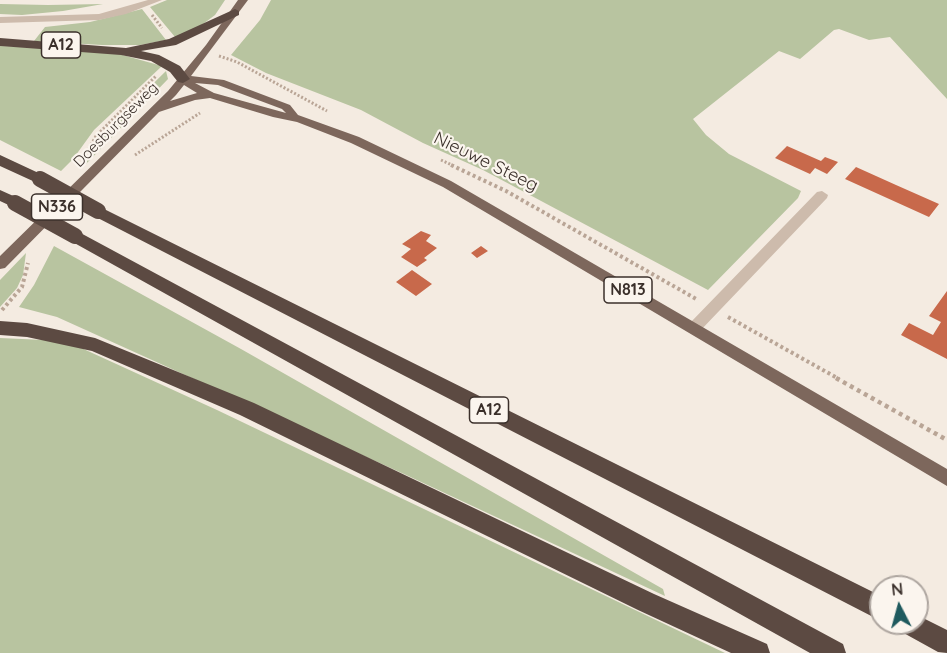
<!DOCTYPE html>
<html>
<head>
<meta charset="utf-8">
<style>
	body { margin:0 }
	#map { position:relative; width:947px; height:653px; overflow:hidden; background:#f4ebe1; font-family:Quicksand,sans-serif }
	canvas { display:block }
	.north { position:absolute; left:869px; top:575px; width:60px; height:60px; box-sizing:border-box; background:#fbf5ee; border:2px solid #aea6a0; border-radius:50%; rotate:354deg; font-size:16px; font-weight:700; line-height:24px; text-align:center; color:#3b302b }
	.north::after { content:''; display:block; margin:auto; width:21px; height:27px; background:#1f5a5e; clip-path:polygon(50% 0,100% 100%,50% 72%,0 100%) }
</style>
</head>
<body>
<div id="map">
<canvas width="947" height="653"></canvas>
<div class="north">N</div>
</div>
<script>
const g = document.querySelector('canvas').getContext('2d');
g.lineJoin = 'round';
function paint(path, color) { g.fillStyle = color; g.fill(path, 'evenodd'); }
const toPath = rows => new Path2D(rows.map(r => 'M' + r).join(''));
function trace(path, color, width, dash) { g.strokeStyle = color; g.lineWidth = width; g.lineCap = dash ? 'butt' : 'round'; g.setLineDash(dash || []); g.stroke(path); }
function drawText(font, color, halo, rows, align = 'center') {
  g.font = font + ' Quicksand,sans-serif'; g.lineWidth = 4.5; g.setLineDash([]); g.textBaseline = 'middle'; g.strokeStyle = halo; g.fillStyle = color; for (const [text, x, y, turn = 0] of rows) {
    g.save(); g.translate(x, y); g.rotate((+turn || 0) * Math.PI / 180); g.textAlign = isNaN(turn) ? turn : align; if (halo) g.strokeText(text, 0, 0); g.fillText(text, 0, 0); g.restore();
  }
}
const green = toPath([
	[167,0,225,0,215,15,199,27,175,37,150,7],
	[271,0,947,0,947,99,890,37,869,40,839,29,834,30,800,59,779,51,693,119,706,135,729,154,801,191,798,198,708,290,483,170,423,143,361,110,266,73,231,55,260,20],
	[0,4,48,5,103,4,63,11,22,15,0,14],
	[142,9,166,40,140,45,102,45,34,41,45,27,90,22],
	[0,46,43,47,119,54,162,66,94,130,73,159,61,171,0,140],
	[166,71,168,79,86,164,91,149,104,132],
	[54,246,241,349,663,589,665,596,404,474,57,317,19,307,34,285],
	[26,253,23,275,17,288,0,307,0,280],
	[0,338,66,341,217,410,725,653,0,653]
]);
const building = toPath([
	[787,146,821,161,825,157,838,162,827,174,815,168,810,174,775,158],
	[856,167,896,185,939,204,929,217,845,179],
	[421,231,431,235,426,241,437,248,424,258,427,260,417,267,401,257,411,249,402,244],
	[481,246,488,251,477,258,471,253],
	[412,270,432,284,416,296,396,282],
	[947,291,947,359,901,335,909,323,933,335,941,322,929,316]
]);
const pathFar2 = toPath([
	[152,15,162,28],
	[219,56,237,62,327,111],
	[85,155,96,136,156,76],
	[135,155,200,113],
	[441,160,454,166]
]);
const pathFar1 = toPath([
	[451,165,506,191,698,300],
	[2,310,22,287,28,263],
	[728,317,839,379]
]);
const path = toPath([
	[836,378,947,440]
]);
const street = toPath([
	[148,0,162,0,126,14,99,20,0,23,0,17,99,14,148,0],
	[822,191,828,195,827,198,699,332,689,332,686,328,689,324,817,192,822,191]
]);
const primary = toPath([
	[238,0,248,0,191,76,224,80,290,105,298,115,359,137,451,181,947,469,947,486,443,187,351,143,297,122,273,117,210,98,195,100,159,112,5,268,0,269,0,256,168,91,206,45,238,0],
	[195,83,218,85,282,109,286,113,214,93,195,83],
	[184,85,197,93,170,101,176,95,184,85]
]);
const highway = toPath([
	[235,9,239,11,239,15,176,45,141,51,159,55,180,66,190,79,183,83,178,82,170,72,151,61,121,55,0,46,0,38,126,48,169,39,235,9],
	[0,155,45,176,48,179,40,184,35,182,0,166,0,155],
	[0,190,20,199,23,203,20,207,15,208,0,201,0,190],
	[98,206,881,596,881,621,92,215,90,211,92,207,98,206],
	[75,230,843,644,846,653,810,653,69,240,67,236,69,232,75,230],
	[0,321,27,323,95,338,254,403,654,594,767,644,770,653,731,653,638,610,240,415,92,351,27,337,0,335,0,321],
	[917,615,947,630,947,653,938,652,900,631,896,623,917,623,917,615]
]);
const highwayBridge = toPath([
	[40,179,98,211],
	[15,203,75,236]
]);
const farStreetnames = [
	["Doesburgseweg",116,125,-45]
];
const shields = [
	[61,45,39],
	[57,207,51],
	[628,290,48],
	[489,410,39]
];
const shieldNames = [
	["A12",61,45],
	["N336",57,207],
	["N813",628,290],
	["A12",489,410]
];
const streetNames = [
	["Nieuwe Steeg",486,162,26]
];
paint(green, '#b8c4a0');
paint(building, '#c8694b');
trace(pathFar2, '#b9a596', 3, [2, 2]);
trace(pathFar1, '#b9a596', 4, [3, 3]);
trace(path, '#b9a596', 4.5, [4, 4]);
paint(street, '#cdbbac');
paint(primary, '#7d675c');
paint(highway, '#5c4a42');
trace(highwayBridge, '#5c4a42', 16);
drawText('15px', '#3b302b', '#fbf5ee', farStreetnames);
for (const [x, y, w] of shields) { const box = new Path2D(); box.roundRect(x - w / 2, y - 13, w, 26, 4.5); g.fillStyle = '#fbf5ee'; g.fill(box); trace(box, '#3b302b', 1.5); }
drawText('bold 16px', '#3b302b', null, shieldNames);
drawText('18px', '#3b302b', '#fbf5ee', streetNames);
</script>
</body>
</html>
